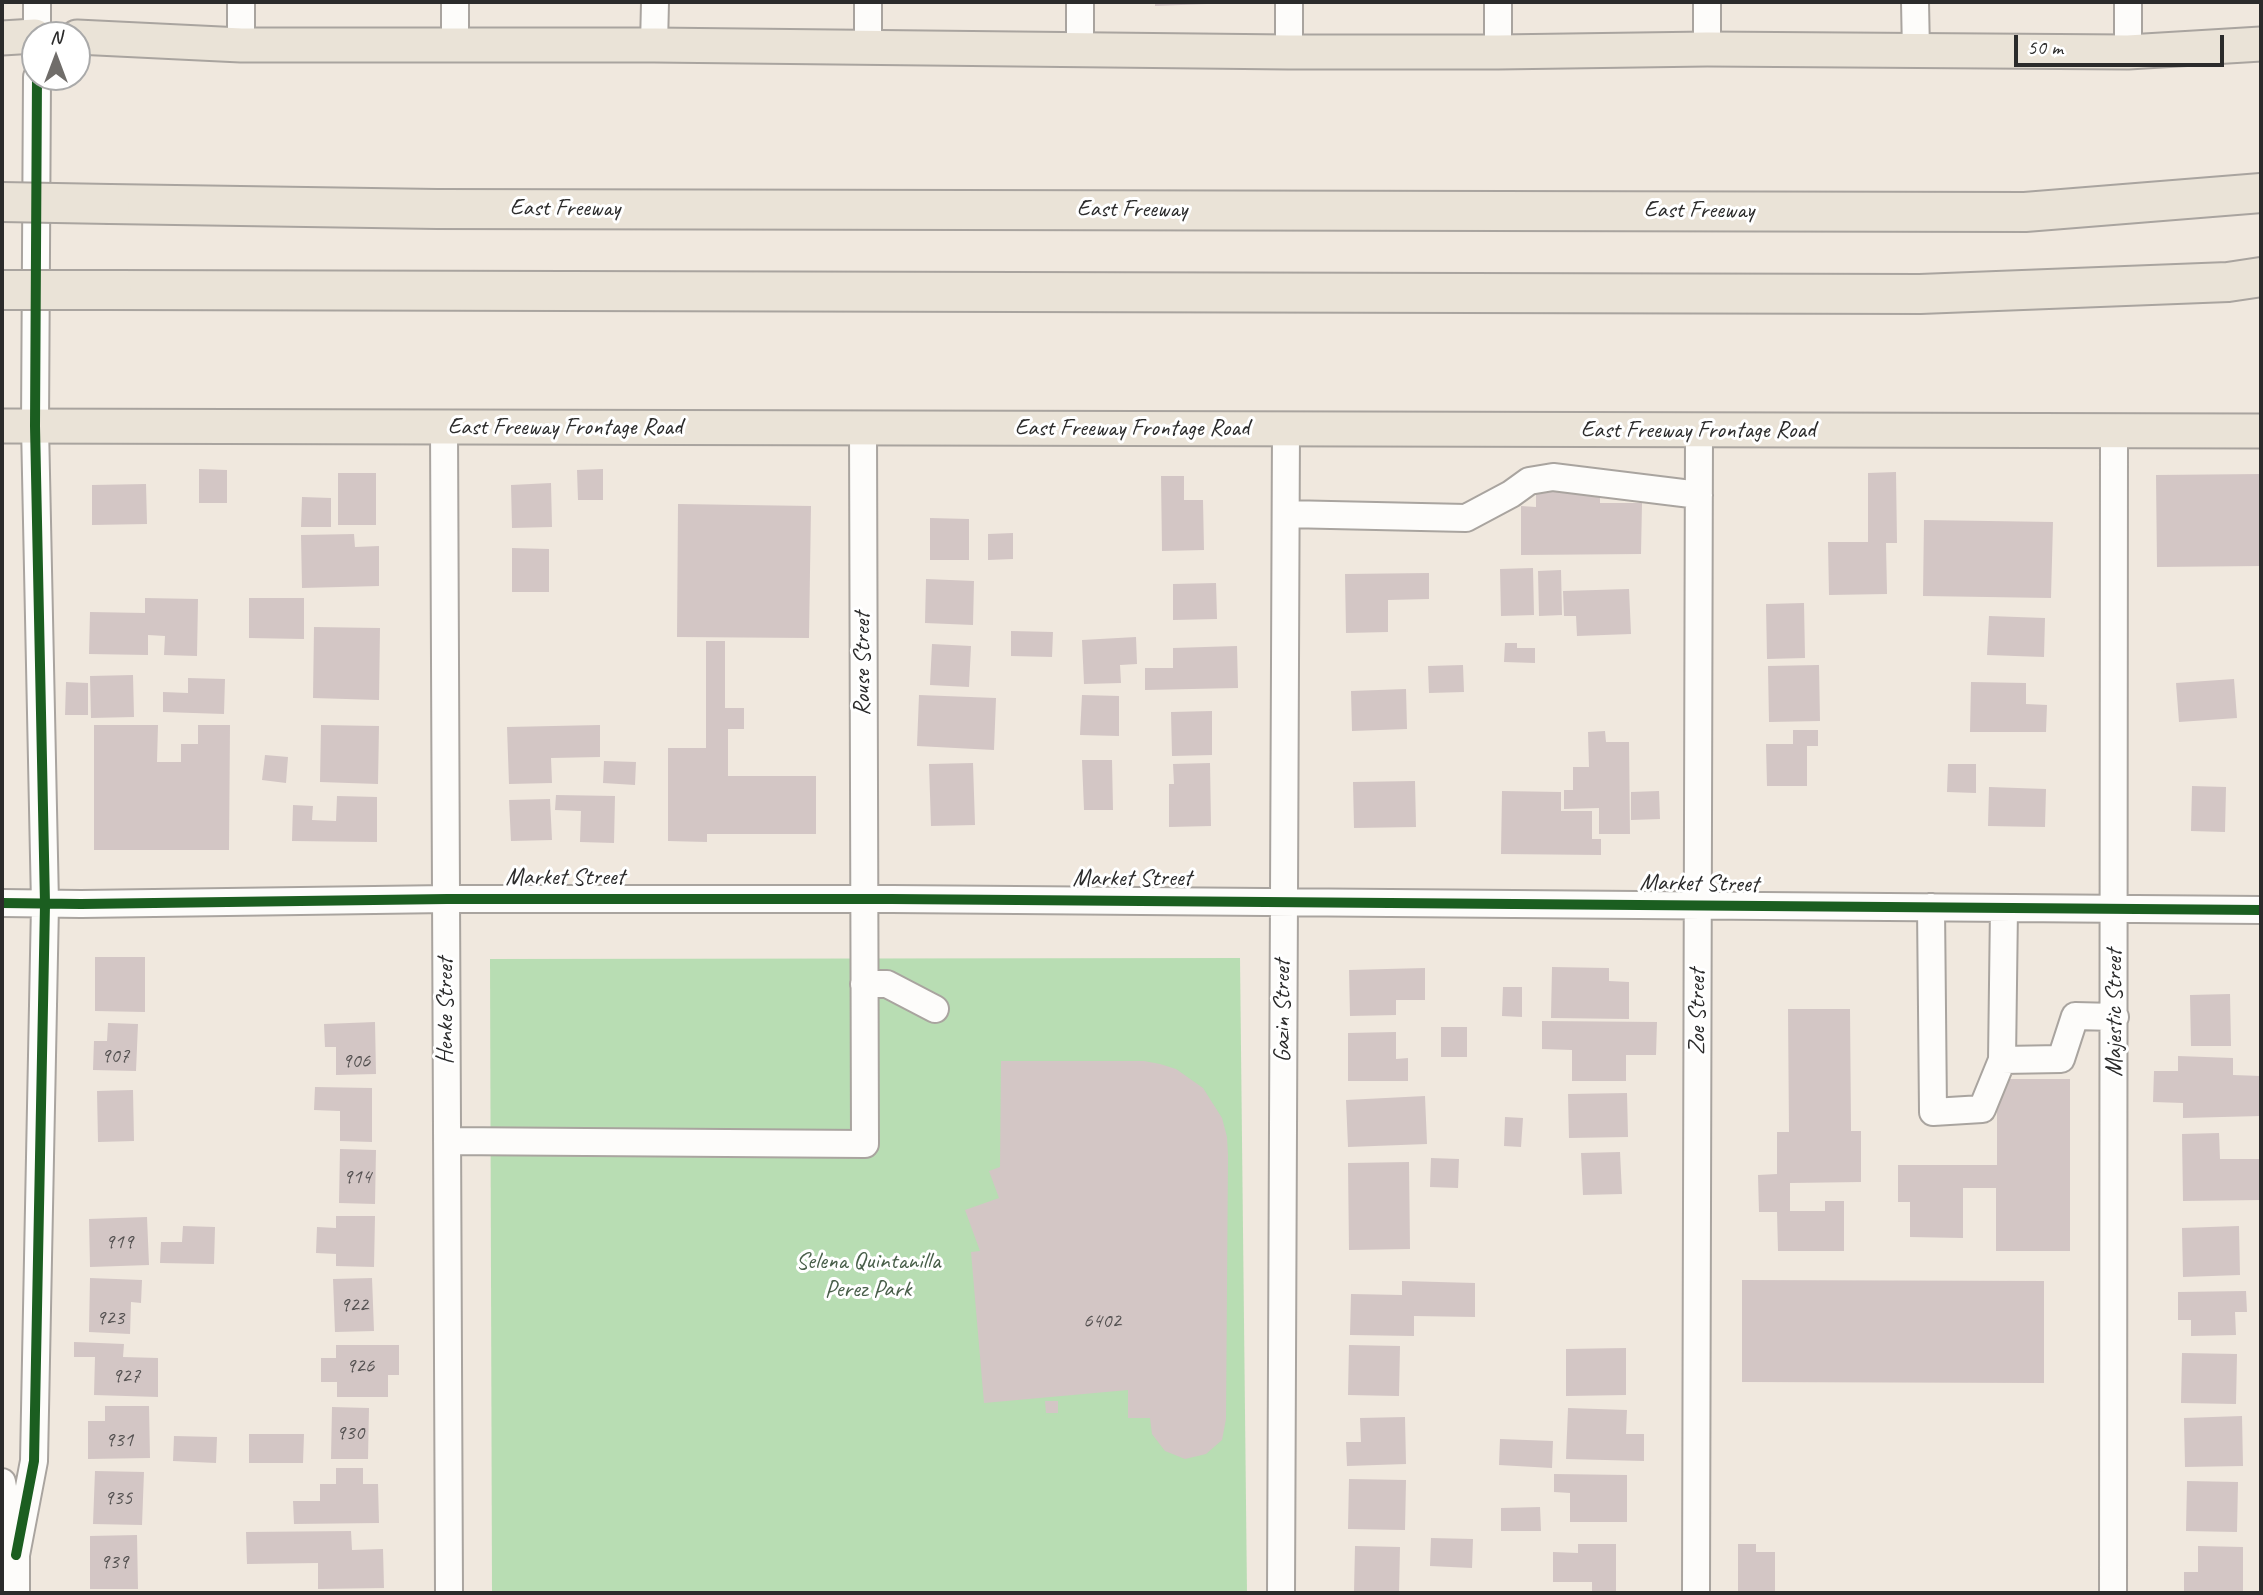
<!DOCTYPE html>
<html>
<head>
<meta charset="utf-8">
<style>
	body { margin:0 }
	#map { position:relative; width:2263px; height:1595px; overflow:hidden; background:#f0e8de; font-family:Caveat,sans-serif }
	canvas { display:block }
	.frame { position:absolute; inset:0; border:4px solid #2b2b2b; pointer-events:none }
	.north { position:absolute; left:21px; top:21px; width:70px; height:70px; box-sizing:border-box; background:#fff; border:2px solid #aaa; border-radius:50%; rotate:0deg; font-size:19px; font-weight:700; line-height:28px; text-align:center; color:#2b2b2b }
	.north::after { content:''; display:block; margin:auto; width:24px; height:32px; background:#706d6a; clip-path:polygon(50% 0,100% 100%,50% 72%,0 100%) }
	.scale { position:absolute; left:2014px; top:35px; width:210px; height:32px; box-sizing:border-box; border:4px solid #2b2b2b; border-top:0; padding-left:9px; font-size:21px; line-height:24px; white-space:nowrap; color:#2b2b2b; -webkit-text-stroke:5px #fff; paint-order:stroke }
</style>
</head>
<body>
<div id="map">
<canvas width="2263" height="1595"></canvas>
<div class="frame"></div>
<div class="north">N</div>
<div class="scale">50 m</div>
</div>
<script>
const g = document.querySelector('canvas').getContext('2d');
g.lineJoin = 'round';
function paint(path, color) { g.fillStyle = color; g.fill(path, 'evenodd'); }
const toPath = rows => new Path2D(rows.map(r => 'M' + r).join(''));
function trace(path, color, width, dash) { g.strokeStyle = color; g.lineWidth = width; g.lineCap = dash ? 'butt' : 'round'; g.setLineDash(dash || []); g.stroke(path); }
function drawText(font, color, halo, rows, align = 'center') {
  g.font = font + ' Caveat,sans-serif'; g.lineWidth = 6; g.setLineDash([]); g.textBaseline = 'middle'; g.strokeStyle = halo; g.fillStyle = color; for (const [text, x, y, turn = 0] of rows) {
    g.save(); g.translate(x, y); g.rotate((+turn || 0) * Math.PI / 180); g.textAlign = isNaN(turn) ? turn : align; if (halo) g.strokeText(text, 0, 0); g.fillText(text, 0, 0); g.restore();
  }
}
const green = toPath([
	[1240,958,1247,1593,492,1593,490,959]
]);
const building = toPath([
	[1155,2,1207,2,1207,4,1155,6],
	[199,469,227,470,227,503,199,503],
	[603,469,603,500,578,500,577,470],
	[1896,472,1897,543,1886,543,1887,594,1829,595,1828,542,1868,542,1868,473],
	[338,473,376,473,376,525,338,525],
	[2261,474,2261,566,2157,567,2156,475],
	[1161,476,1184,476,1184,500,1203,500,1204,550,1162,551],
	[551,483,552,527,512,528,511,485],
	[146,484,147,524,92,525,92,485],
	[1536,485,1600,486,1600,503,1642,503,1641,554,1521,555,1521,506,1536,507],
	[302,497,331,498,331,527,301,527],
	[678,504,811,506,809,638,677,637],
	[930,518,969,519,969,560,930,560],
	[1924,520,2053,522,2051,598,1923,596],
	[1013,533,1013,559,988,560,988,534],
	[354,534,355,547,379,546,379,586,302,588,301,535],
	[512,548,549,549,549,592,512,592],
	[1533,568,1534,615,1501,616,1500,569],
	[1561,570,1562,615,1539,616,1538,571],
	[1429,573,1429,599,1388,600,1388,632,1346,633,1345,574],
	[926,579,974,581,973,625,925,623],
	[1216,583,1217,619,1173,620,1173,584],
	[1629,589,1631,634,1577,636,1576,616,1564,616,1563,591],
	[145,598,198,599,197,656,164,655,165,636,148,635,148,655,89,654,90,612,145,613],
	[249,598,304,598,304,639,249,638],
	[1804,603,1805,658,1767,659,1766,604],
	[1989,616,2045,618,2044,657,1987,655],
	[314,627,380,628,379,700,313,698],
	[1011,631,1053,632,1052,657,1011,656],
	[1136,637,1137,664,1120,665,1121,683,1084,684,1082,640],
	[706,641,725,641,725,708,744,708,744,729,728,729,728,776,816,776,816,834,707,834,707,842,668,841,668,748,706,748],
	[1505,643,1517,643,1517,648,1535,648,1535,663,1504,662],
	[932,644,971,646,969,687,930,685],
	[1237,646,1238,688,1145,690,1145,668,1173,668,1173,648],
	[1463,665,1464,692,1429,693,1428,666],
	[1819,665,1820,721,1769,722,1768,666],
	[133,675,134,717,91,718,90,676],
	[188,678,225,679,224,714,163,712,163,692,188,693],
	[2234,679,2237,718,2179,722,2176,683],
	[66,682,88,683,88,715,65,715],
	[1971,682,2026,683,2026,704,2047,705,2046,732,1970,732],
	[1406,689,1407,729,1352,731,1351,691],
	[919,695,996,698,994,750,917,746],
	[1082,695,1119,696,1119,736,1080,735],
	[1212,711,1212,755,1172,756,1171,712],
	[94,725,158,725,157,762,181,762,181,744,198,744,198,725,230,725,229,850,94,850],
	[321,725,379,726,378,784,320,782],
	[600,725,600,757,551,758,552,783,509,784,507,727],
	[1793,730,1818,730,1818,746,1807,746,1807,786,1767,786,1766,744,1793,744],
	[1605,731,1606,742,1629,742,1630,834,1599,834,1599,808,1564,809,1564,790,1573,790,1573,767,1589,767,1588,732],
	[265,755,288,757,286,783,262,780],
	[1082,760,1112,760,1113,810,1084,810],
	[604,761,636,762,635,785,603,783],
	[973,763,975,825,931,826,929,764],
	[1210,763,1211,826,1169,827,1169,784,1174,784,1173,764],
	[1948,764,1976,764,1976,793,1947,792],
	[1415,781,1416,827,1354,828,1353,782],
	[2192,786,2226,787,2225,832,2191,831],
	[1989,787,2046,789,2045,827,1988,826],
	[1502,791,1561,792,1561,811,1592,811,1592,839,1601,839,1601,855,1501,854],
	[1659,791,1660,819,1631,820,1631,792],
	[556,795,615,796,614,843,580,842,581,811,555,810],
	[337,796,377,797,377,842,292,841,293,805,313,806,312,820,336,821],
	[550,799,552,840,511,841,509,800],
	[95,957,145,957,145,1012,95,1011],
	[1552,967,1609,968,1609,981,1629,982,1629,1019,1551,1018],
	[1425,968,1425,1000,1396,1000,1396,1015,1350,1016,1349,970],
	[1503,987,1522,987,1522,1017,1502,1016],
	[2230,994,2231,1046,2191,1046,2190,995],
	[1788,1009,1850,1009,1851,1131,1861,1131,1861,1182,1790,1183,1790,1211,1825,1211,1825,1201,1844,1201,1844,1251,1778,1251,1777,1212,1759,1212,1758,1175,1777,1174,1777,1132,1789,1132],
	[1542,1021,1657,1022,1656,1055,1626,1055,1626,1081,1572,1081,1572,1050,1542,1049],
	[375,1022,376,1074,336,1075,336,1047,325,1047,324,1024],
	[108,1023,138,1024,136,1071,93,1070,94,1041,107,1041],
	[1441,1027,1467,1027,1467,1057,1441,1057],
	[1396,1032,1396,1059,1408,1058,1408,1081,1348,1081,1348,1033],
	[2178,1056,2233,1058,2233,1075,2261,1076,2261,1116,2183,1118,2183,1103,2153,1102,2154,1071,2178,1071],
	[1001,1061,1144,1061,1160,1064,1176,1069,1203,1088,1222,1118,1227,1137,1228,1156,1226,1419,1222,1440,1206,1454,1185,1459,1165,1451,1152,1434,1150,1418,1128,1418,1128,1390,984,1403,971,1252,980,1251,965,1210,999,1198,989,1171,1000,1167],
	[1997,1079,2070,1079,2070,1251,1996,1251,1996,1188,1963,1188,1963,1238,1910,1237,1910,1202,1898,1202,1898,1165,1997,1165],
	[315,1087,372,1088,372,1142,340,1141,340,1111,314,1110],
	[133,1090,134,1141,98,1142,97,1091],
	[1627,1093,1628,1137,1569,1138,1568,1094],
	[1425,1096,1427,1144,1348,1147,1346,1100],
	[1505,1117,1523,1118,1521,1147,1504,1146],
	[2219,1133,2220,1159,2261,1159,2261,1200,2183,1201,2182,1134],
	[340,1149,376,1150,375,1204,339,1203],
	[1620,1152,1622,1194,1583,1195,1581,1153],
	[1431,1158,1459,1159,1458,1188,1430,1187],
	[1409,1162,1410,1249,1349,1250,1348,1163],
	[336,1216,375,1216,374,1267,336,1266,336,1254,316,1253,317,1227,336,1228],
	[147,1217,149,1265,90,1267,89,1219],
	[183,1226,215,1227,214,1264,160,1263,161,1242,182,1242],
	[2239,1226,2240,1275,2183,1277,2182,1228],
	[90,1278,142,1280,141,1303,131,1302,130,1334,89,1332],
	[372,1278,374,1331,335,1332,333,1279],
	[1742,1280,2044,1281,2044,1383,1742,1382],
	[1402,1281,1475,1283,1475,1317,1414,1316,1414,1336,1350,1335,1351,1294,1402,1295],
	[2246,1291,2247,1312,2235,1312,2236,1335,2191,1336,2191,1320,2178,1320,2178,1292],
	[74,1342,124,1344,123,1357,158,1358,158,1397,94,1395,95,1357,74,1357],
	[336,1345,399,1345,399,1375,388,1375,388,1397,337,1397,337,1382,321,1382,321,1358,336,1358],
	[1349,1345,1400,1346,1399,1396,1348,1395],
	[1626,1348,1626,1395,1566,1396,1566,1349],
	[2182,1353,2237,1354,2236,1404,2181,1403],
	[1045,1401,1058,1401,1058,1413,1046,1413],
	[105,1406,149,1406,150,1458,88,1459,88,1421,105,1421],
	[332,1407,369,1408,368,1459,331,1459],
	[1568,1408,1627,1410,1626,1434,1644,1434,1644,1461,1566,1459],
	[2242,1416,2243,1466,2185,1467,2184,1418],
	[1405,1417,1406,1464,1347,1466,1346,1442,1361,1442,1360,1418],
	[249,1434,304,1434,303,1463,249,1463],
	[174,1436,217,1437,216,1463,173,1461],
	[1500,1439,1553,1441,1552,1468,1499,1465],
	[336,1468,363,1468,363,1484,378,1484,379,1523,294,1524,293,1501,320,1501,320,1484,336,1484],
	[95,1471,144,1472,142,1525,93,1524],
	[1554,1474,1627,1475,1627,1522,1570,1522,1570,1493,1554,1492],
	[1349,1479,1406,1480,1405,1530,1348,1529],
	[2187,1481,2238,1482,2237,1532,2186,1531],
	[1540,1507,1541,1531,1501,1531,1501,1508],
	[351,1531,352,1550,383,1549,384,1588,318,1589,318,1563,247,1564,246,1532],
	[137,1535,138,1589,90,1589,90,1536],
	[1431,1538,1473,1539,1472,1568,1430,1566],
	[1578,1544,1616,1544,1616,1593,1592,1593,1592,1582,1553,1582,1553,1552,1578,1553],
	[1738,1544,1756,1544,1756,1552,1775,1552,1775,1593,1738,1593],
	[1355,1546,1400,1547,1399,1593,1354,1592],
	[2198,1546,2243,1547,2243,1593,2184,1593,2184,1572,2198,1572]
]);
const minor = toPath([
	[37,2,37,35],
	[1080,2,1080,49],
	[1289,2,1289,52],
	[1498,2,1498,52],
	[1707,2,1707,49],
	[1915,2,1916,52],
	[2128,2,2128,52],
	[241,45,241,2],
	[455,45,455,2],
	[654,45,655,2],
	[868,46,868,2],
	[444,428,449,1593],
	[1286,514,1466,518,1511,494,1529,481,1553,477,1699,495],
	[2,903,81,904,447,899,892,899,2261,910],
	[1931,907,1933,1112,1982,1109,2002,1060,2004,908],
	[864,984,887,984,935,1009],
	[2002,1060,2061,1059,2075,1016,2115,1017],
	[447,1141,865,1144,863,428],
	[2,1482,16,1555,16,1593],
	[16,1555,34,1461,45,904,35,426,37,77],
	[1281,1593,1286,429],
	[1696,1593,1699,431],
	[2113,1593,2114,432]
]);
const major = toPath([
	[77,37,241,45,654,45,1289,52,1498,52,1707,49,2128,52,2261,44],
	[2,38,35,36],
	[2,426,2261,431]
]);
const highway = toPath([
	[110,204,437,209,2025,212,2261,193],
	[112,290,1920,294,2228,282,2261,277]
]);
const highwayBridge = toPath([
	[2,202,110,204],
	[2,290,112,290]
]);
const cycleway = toPath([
	[2,903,81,904,447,899,892,899,2261,910],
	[16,1555,34,1461,45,904,35,426,37,77]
]);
const numberNames = [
	["907",115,1056],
	["906",356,1061],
	["914",357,1177],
	["919",119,1242],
	["922",354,1305],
	["923",110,1318],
	["6402",1102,1321],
	["926",360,1366],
	["927",126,1376],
	["930",350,1433],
	["931",119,1440],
	["935",118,1498],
	["939",114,1562]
];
const streetNames = [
	["East Freeway",565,209],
	["East Freeway",1132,210],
	["East Freeway",1699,211],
	["East Freeway Frontage Road",565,428],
	["East Freeway Frontage Road",1132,429],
	["East Freeway Frontage Road",1698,431],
	["Rouse Street",863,664,-90],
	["Market Street",565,878],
	["Market Street",1132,879],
	["Market Street",1699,884,1],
	["Henke Street",446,1011,-90],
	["Gazin Street",1283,1011,-90],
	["Zoe Street",1698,1012,-90],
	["Majestic Street",2115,1013,-90]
];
const parkNames = [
	["Selena Quintanilla",868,1262],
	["Perez Park",868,1290]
];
paint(green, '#b8ddb3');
paint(building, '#d3c6c5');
trace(minor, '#a9a49f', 30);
trace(major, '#a9a49f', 37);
trace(highway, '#a9a49f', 42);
trace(minor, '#fdfcfa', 26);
trace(major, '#eae3d7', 33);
trace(highway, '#eae3d7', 38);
trace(highwayBridge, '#a9a49f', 42, []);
trace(highwayBridge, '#eae3d7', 38);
trace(cycleway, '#1b5e20', 10);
drawText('21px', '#555252', null, numberNames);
drawText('24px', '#2b2b2b', '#fff', streetNames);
drawText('24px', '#485e49', '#fff', parkNames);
</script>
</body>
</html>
